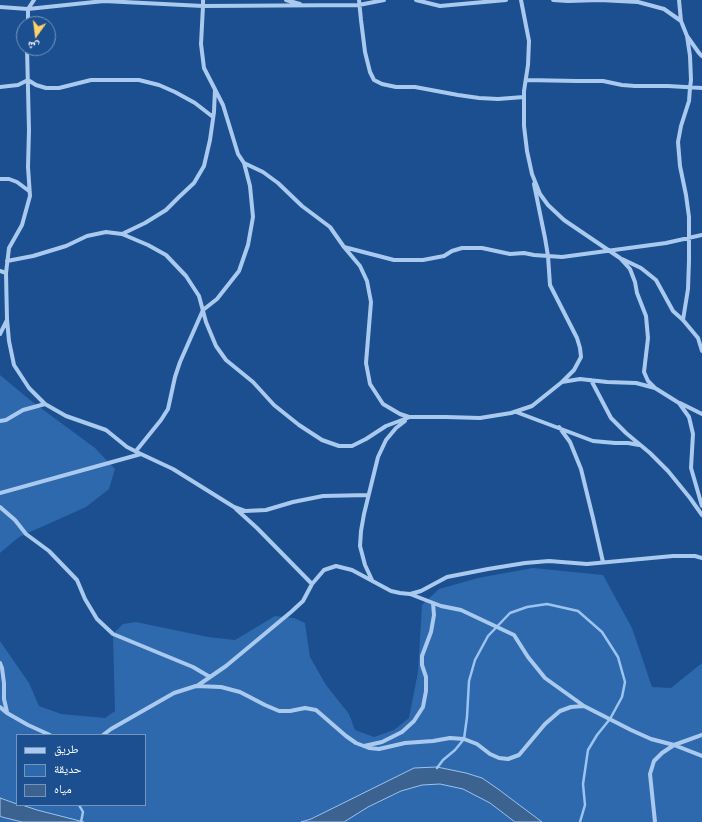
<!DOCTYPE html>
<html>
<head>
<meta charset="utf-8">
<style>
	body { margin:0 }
	#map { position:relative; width:702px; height:822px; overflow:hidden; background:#1b4f8f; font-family:Barlow,"Noto Naskh Arabic",sans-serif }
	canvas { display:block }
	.legend { position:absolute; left:16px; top:734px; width:130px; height:72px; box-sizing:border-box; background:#1b4f8f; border:1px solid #7695bc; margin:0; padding:5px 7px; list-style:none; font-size:12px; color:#fff }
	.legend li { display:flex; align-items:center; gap:8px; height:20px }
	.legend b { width:20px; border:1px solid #7695bc }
	.north { position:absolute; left:16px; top:16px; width:40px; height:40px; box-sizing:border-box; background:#1b4f8f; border:1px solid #7695bc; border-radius:50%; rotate:194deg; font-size:11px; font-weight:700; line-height:16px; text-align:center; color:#fff }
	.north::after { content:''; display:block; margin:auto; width:14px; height:18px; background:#ffd166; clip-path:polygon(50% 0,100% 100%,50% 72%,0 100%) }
</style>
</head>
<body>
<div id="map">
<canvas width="702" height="822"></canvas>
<ul class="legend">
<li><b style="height:5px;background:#a9c9ee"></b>طريق</li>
<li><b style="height:11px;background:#2e69ad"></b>حديقة</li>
<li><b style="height:11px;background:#3c6290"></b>مياه</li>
</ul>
<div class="north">ش</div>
</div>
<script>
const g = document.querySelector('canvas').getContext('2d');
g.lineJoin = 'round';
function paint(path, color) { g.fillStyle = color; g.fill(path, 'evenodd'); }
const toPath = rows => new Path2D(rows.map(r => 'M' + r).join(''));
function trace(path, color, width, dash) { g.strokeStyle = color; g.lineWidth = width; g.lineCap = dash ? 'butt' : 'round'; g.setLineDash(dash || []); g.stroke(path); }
const green = toPath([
	[0,375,30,400,95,448,115,469,109,489,86,507,19,537,0,553],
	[533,568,603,575,632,628,652,687,671,688,702,663,702,822,542,822,498,789,482,778,466,773,437,767,414,768,311,819,301,822,84,822,37,810,22,805,145,805,145,735,17,735,17,804,0,798,0,641,29,683,39,706,61,714,105,718,115,711,113,634,123,624,136,622,208,637,235,640,275,616,294,618,305,623,310,657,326,685,349,714,355,730,374,737,394,730,409,718,418,672,422,605,439,589,478,578],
	[440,784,463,789,490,803,515,822,344,822,368,807,401,791,422,785],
	[0,816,2,817,22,822,0,822]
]);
const water = toPath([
	[437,767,466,773,482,778,498,789,542,822,515,822,490,803,463,789,440,784,422,785,401,791,368,807,344,822,301,822,311,819,414,768,437,767],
	[0,798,17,804,17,805,22,805,37,810,84,822,22,822,2,817,0,816,0,798]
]);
const stream = toPath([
	[437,768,443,760,455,750,464,739,467,717,469,681,475,660,488,636,510,613,527,607,547,604,578,611,602,632,618,657,625,682,622,697,610,719,597,735,588,750,583,784,585,805,580,822],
	[79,805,83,812,81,822]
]);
const street = toPath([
	[203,0,203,6,201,44,204,68,223,105,238,154,244,163,263,172,278,183,302,206,330,227,344,247,360,266,367,281,371,302,366,363,370,384,383,404,400,414,409,417],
	[286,0,300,4],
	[359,0,361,20,365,52,370,72,374,80,382,84,396,87,415,87,458,95,479,98,498,99,524,97],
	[416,0,440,6,506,0],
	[521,0,529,41,528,65,524,91,524,126,527,151,532,174,540,194,548,205,564,220,620,258,630,269,635,282,637,293,646,316,648,338,644,372,648,381,655,388,679,403,689,417,693,434,691,468,702,506],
	[553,0,568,1,600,0,638,2,664,9,681,21],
	[679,0,681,21,687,36,699,53,702,56],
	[0,7,28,9,104,1,203,6,359,5,384,0],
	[28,24,28,9,34,0],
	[27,48,29,130,28,167,30,196,22,225,9,248,6,273,7,319,9,341,14,365,29,388,45,404,66,416,106,430,127,447,141,454,173,469,234,507,245,511,266,510,293,502,323,496,368,495],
	[526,80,577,81,603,81,622,85,635,86,668,86,702,88],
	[0,87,18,85,28,80,36,85,46,88,59,88,91,80,139,80,159,85,175,92,195,103,213,117],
	[0,179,9,179,17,182,29,191],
	[534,184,545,238,548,256,550,285,577,338,580,348,581,357,574,370,562,382],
	[122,234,145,223,166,210,179,197,194,183,204,166,210,140,214,112,215,89],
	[344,247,394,260,423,260,444,256,452,251,462,248,482,248,510,254,524,253,534,255,562,257,666,243,702,235],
	[622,259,641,268,656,280,673,311,683,320,698,338,702,351],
	[7,261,33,256,66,246,87,236,106,232,122,234,148,245,166,255,186,276,199,296,206,322,216,346,226,360,253,382,274,405,299,425,322,440,339,446,352,446,366,439,386,426,410,417,446,417,480,418,511,413,532,406,562,382,580,379,607,382,636,383,655,388],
	[0,271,6,273],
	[683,320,688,289,689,261,689,217,686,195,680,166,678,142,681,126,689,101,690,88,691,80,690,56,687,36],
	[0,334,7,320],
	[591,380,611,418,626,433,650,453,668,471,690,498,702,515],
	[680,403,702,414],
	[516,412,593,441,615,443,628,443,639,445],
	[0,421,6,420,23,410,45,404],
	[559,427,570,442,581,469,593,518,603,562],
	[136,451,161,420,168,409,175,377,180,362,203,310,217,299,239,271,248,245,253,217,250,186,244,163],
	[0,493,141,454],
	[0,507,15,520,26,534,49,551,77,580,85,599,97,619,113,634,159,653,193,667,210,677],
	[236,509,257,528,312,584],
	[372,580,365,565,360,546,361,531,364,514,378,457,386,440,396,428,405,421],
	[410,594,421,591,447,577,488,569,525,563,549,561,587,564,673,556,695,556,702,558],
	[0,663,2,668,4,683,4,699,7,712],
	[197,686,226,666,291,612,303,601,312,584,324,570,336,566,352,570,391,591,400,593,410,594,441,606,461,610,514,635,528,657,545,678,584,706],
	[0,707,7,713,28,725,50,735],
	[103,735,111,729,174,693,196,686,221,687,240,692,265,705,279,711,290,711,305,708,316,710,346,736,356,743,369,748,379,749,405,743,433,741,450,738,464,739,477,744,490,754,499,758,508,759,519,755,545,724,560,711,571,707,584,706,631,730,651,739,674,745,702,756],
	[364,746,382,742,402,732,414,721,423,707,426,691,426,677,422,665,422,656,431,632,434,615,433,603],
	[655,822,650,774,654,761,662,753,674,745,702,735]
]);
paint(green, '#2e69ad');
paint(water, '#3c6290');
trace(water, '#9cc4f0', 1);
trace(stream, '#9cc4f0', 2.5);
trace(street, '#a9c9ee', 4);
</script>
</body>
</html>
